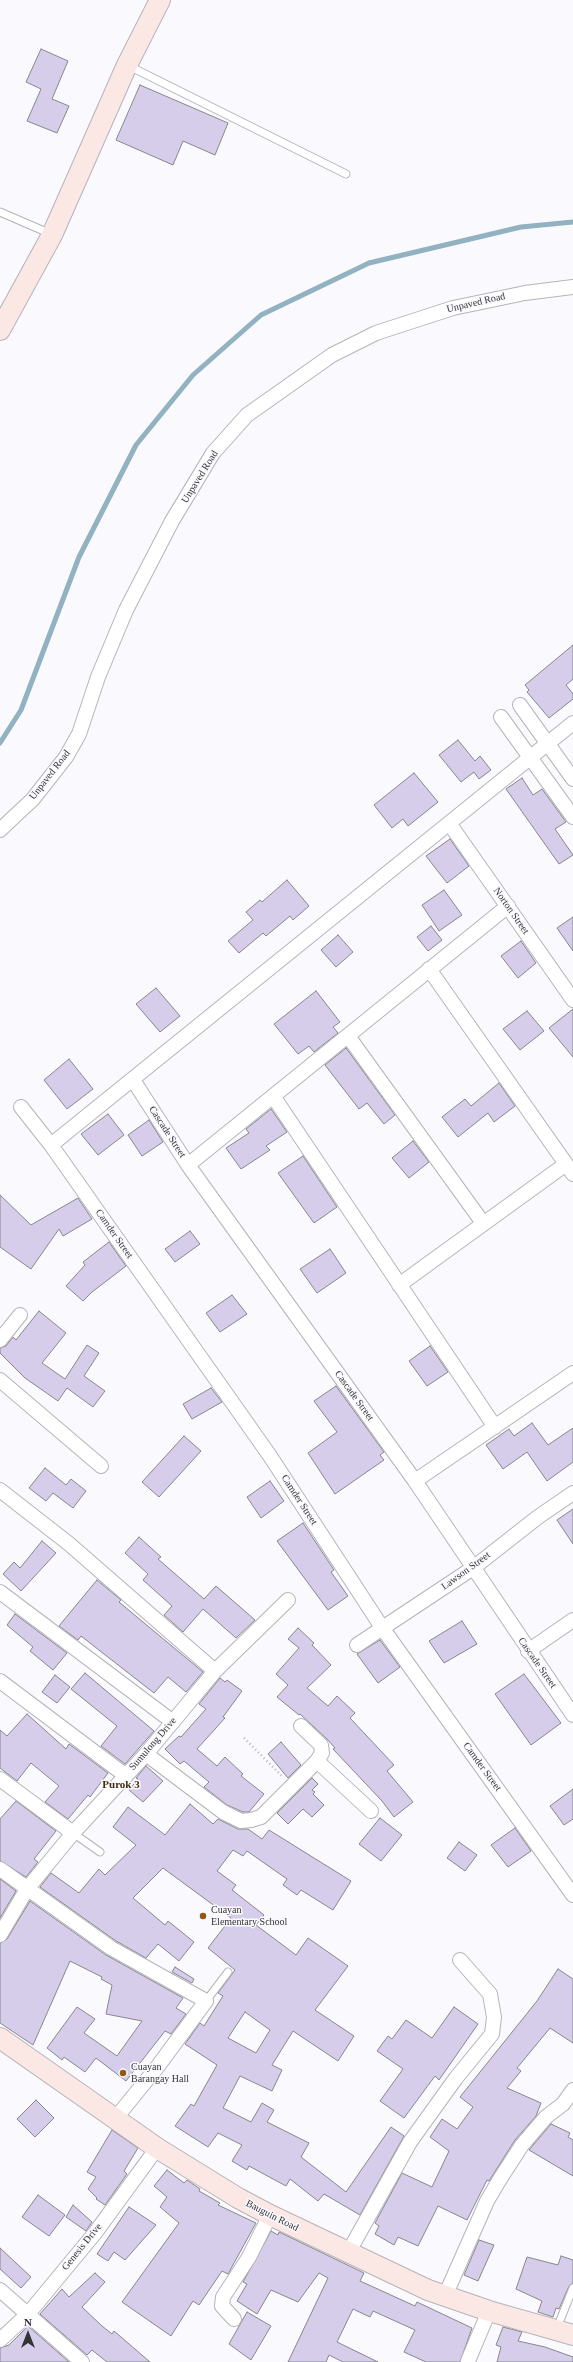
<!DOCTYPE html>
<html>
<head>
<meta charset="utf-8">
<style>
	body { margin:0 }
	#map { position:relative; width:573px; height:2362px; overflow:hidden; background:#f9f9fe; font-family:Georgia,serif }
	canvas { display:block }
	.north { position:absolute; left:8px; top:2314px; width:40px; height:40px; -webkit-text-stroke:3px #f9f9fe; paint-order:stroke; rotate:0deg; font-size:11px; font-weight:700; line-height:16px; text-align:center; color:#343437 }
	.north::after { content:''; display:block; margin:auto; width:14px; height:18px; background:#343437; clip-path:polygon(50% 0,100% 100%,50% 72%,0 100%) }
</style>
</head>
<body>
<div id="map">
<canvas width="573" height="2362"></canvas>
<div class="north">N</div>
</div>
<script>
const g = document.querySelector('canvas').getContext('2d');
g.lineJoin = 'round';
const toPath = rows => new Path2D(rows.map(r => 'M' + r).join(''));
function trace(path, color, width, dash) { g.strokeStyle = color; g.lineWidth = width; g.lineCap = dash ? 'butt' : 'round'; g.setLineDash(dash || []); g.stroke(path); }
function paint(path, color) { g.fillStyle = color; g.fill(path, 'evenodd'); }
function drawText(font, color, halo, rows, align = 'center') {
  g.font = font + ' Georgia,serif'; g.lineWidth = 3; g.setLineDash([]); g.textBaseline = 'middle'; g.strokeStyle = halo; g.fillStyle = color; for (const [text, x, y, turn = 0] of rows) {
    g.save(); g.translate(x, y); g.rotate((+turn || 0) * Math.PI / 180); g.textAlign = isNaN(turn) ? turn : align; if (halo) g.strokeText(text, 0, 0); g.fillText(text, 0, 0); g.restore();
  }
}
const stream = toPath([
	[0,743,21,710,79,557,136,445,193,375,261,315,369,263,521,227,573,222]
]);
const building = toPath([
	[41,49,68,61,52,99,69,106,57,133,27,121,41,89,26,82,41,49],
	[140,85,228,123,215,155,183,141,173,165,116,140,140,85],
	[573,645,573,679,566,685,573,694,573,699,549,718,527,692,529,690,525,685,573,645],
	[458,740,475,761,480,756,491,770,479,779,474,772,461,782,439,755,458,740],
	[414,773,438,802,408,826,403,819,392,828,374,805,414,773],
	[522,778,533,795,542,789,566,822,555,829,573,855,559,864,506,789,522,778],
	[450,839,469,866,447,883,426,856,450,839],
	[287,880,309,906,293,920,290,916,266,936,263,933,239,953,228,941,253,920,246,912,260,900,262,902,287,880],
	[444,890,462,915,439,931,422,905,444,890],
	[573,917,573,951,557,928,573,917],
	[431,926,442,940,428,951,417,937,431,926],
	[338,935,353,952,336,967,321,950,338,935],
	[521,941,536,963,518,978,501,956,521,941],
	[156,988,180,1016,160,1032,136,1004,156,988],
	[316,991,340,1022,333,1027,338,1033,314,1052,309,1046,298,1054,274,1024,316,991],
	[573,1009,573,1057,549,1028,573,1009],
	[527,1011,544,1031,520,1050,503,1029,527,1011],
	[346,1048,395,1115,384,1124,367,1103,359,1109,325,1065,346,1048],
	[69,1059,93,1089,67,1109,44,1080,69,1059],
	[499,1083,515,1106,494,1122,488,1113,458,1137,442,1117,465,1099,471,1106,499,1083],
	[271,1109,287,1132,266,1146,270,1150,241,1169,226,1148,249,1133,246,1129,271,1109],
	[108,1114,124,1135,98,1155,81,1134,108,1114],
	[149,1120,163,1142,142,1156,128,1135,149,1120],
	[413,1141,429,1162,409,1178,392,1158,413,1141],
	[303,1156,337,1207,314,1223,278,1173,303,1156],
	[0,1195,31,1225,78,1198,92,1219,63,1236,59,1229,31,1269,0,1247,0,1195],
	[190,1231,200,1244,175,1262,165,1249,190,1231],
	[109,1242,126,1266,92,1292,83,1301,66,1286,85,1265,83,1262,109,1242],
	[330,1249,346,1273,317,1293,300,1269,330,1249],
	[232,1295,247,1314,220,1332,206,1313,232,1295],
	[39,1311,66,1333,42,1363,65,1379,87,1345,99,1353,84,1376,105,1391,93,1407,67,1388,58,1401,25,1378,0,1353,0,1348,6,1346,13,1337,16,1340,39,1311],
	[430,1346,448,1372,427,1386,409,1361,430,1346],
	[336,1386,384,1452,380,1455,384,1460,335,1494,308,1453,337,1432,314,1401,336,1386],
	[211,1388,222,1402,192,1419,183,1404,211,1388],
	[532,1423,548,1445,573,1428,573,1462,547,1481,527,1452,503,1469,486,1445,509,1429,514,1436,532,1423],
	[184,1436,201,1451,159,1497,142,1482,184,1436],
	[45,1468,66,1485,71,1479,86,1491,73,1508,53,1493,46,1501,29,1488,45,1468],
	[270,1481,284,1501,261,1518,247,1497,270,1481],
	[573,1509,573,1544,557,1520,573,1509],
	[303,1523,334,1570,331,1572,348,1596,328,1610,277,1541,303,1523],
	[139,1537,161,1557,158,1559,204,1599,216,1586,255,1620,236,1638,203,1609,183,1632,164,1615,172,1606,143,1580,148,1574,125,1553,139,1537],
	[42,1541,56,1553,21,1591,3,1574,14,1562,20,1568,42,1541],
	[97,1580,121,1600,119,1602,203,1672,186,1692,168,1677,154,1693,81,1636,78,1640,59,1626,97,1580],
	[15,1614,67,1653,53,1670,30,1651,33,1647,7,1625,15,1614],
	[462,1621,477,1644,444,1663,429,1641,462,1621],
	[298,1628,314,1643,312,1645,331,1665,307,1688,328,1706,337,1696,355,1713,350,1718,394,1765,387,1771,413,1802,394,1817,382,1801,333,1749,335,1748,327,1739,300,1714,299,1715,277,1697,288,1685,276,1674,299,1648,288,1639,298,1628],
	[380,1640,400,1667,378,1683,357,1654,380,1640],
	[85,1673,154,1731,125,1764,101,1746,117,1726,71,1689,85,1673],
	[524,1674,561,1723,531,1745,495,1694,524,1674],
	[55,1675,70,1687,57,1703,42,1692,55,1675],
	[220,1678,225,1682,227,1680,242,1691,223,1717,225,1718,197,1749,217,1766,225,1757,243,1774,241,1776,264,1794,249,1812,243,1812,227,1805,204,1787,209,1782,184,1761,180,1764,165,1749,179,1736,181,1737,206,1709,199,1704,220,1678],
	[27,1714,66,1749,69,1744,108,1773,90,1797,88,1795,68,1819,45,1802,59,1786,31,1763,17,1781,0,1768,0,1730,7,1736,27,1714],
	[281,1742,301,1765,288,1778,268,1754,281,1742],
	[146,1766,163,1781,143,1802,129,1790,138,1779,136,1778,146,1766],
	[312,1778,318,1784,312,1790,315,1792,313,1794,324,1805,312,1817,303,1809,288,1824,277,1813,312,1778],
	[573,1789,573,1819,564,1825,550,1806,573,1789],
	[16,1801,56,1831,34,1859,38,1862,26,1877,0,1861,0,1819,16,1801],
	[190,1804,213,1824,218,1819,238,1829,248,1829,262,1839,269,1830,351,1881,333,1910,301,1890,297,1895,283,1885,287,1879,247,1851,243,1856,233,1850,217,1871,236,1885,232,1890,264,1915,256,1925,296,1955,308,1938,348,1966,315,2010,354,2036,338,2061,293,2031,272,2065,282,2070,272,2091,240,2076,223,2108,251,2122,262,2103,274,2110,267,2122,309,2143,301,2157,346,2192,391,2127,404,2136,360,2215,324,2194,318,2201,290,2179,286,2186,249,2166,247,2170,232,2161,242,2145,218,2133,208,2147,175,2126,191,2104,194,2106,217,2065,185,2044,200,2023,204,2026,223,1996,218,1993,235,1970,208,1948,231,1918,163,1868,133,1898,165,1925,168,1921,194,1942,179,1961,158,1944,146,1958,116,1941,40,1887,51,1873,79,1893,99,1869,105,1875,136,1845,113,1827,128,1807,165,1835,190,1804],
	[245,2012,270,2030,256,2053,228,2038,245,2012],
	[380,1818,402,1835,381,1861,359,1844,380,1818],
	[515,1828,531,1851,508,1867,491,1845,515,1828],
	[459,1842,477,1855,465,1871,447,1858,459,1842],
	[0,1879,16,1891,0,1918,0,1879],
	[30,1901,106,1955,183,1998,176,2008,186,2014,171,2034,165,2031,126,2081,96,2058,85,2072,64,2057,62,2060,47,2048,77,2007,95,2019,84,2033,117,2056,142,2021,106,2014,112,1985,101,1979,102,1977,70,1961,33,2045,0,2023,0,1943,7,1939,30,1901],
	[175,1967,194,1979,192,1983,172,1972,175,1967],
	[558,1969,573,1979,573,2043,550,2028,517,2068,521,2071,507,2088,541,2103,536,2116,515,2140,489,2181,487,2180,467,2220,438,2206,418,2246,398,2237,394,2245,375,2234,379,2226,375,2223,402,2173,432,2187,449,2151,430,2137,442,2119,457,2129,473,2107,460,2097,537,2001,558,1969],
	[454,2007,478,2024,439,2080,435,2076,404,2118,380,2101,403,2069,377,2051,388,2036,392,2039,406,2020,432,2038,454,2007],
	[36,2100,54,2118,35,2137,17,2119,36,2100],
	[551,2124,570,2133,568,2137,573,2140,573,2176,529,2150,551,2124],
	[112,2130,138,2148,124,2171,127,2174,105,2205,96,2199,97,2198,88,2189,96,2177,87,2172,112,2130],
	[167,2170,184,2183,187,2180,200,2189,199,2191,220,2203,218,2205,256,2223,228,2274,222,2271,199,2305,193,2301,171,2336,122,2302,179,2223,160,2207,167,2197,154,2186,167,2170],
	[38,2195,65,2215,49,2236,22,2217,38,2195],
	[73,2205,92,2222,86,2231,66,2217,73,2205],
	[129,2207,156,2225,125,2260,114,2252,108,2261,97,2254,129,2207],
	[271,2231,278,2235,279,2232,364,2273,360,2281,415,2306,417,2302,472,2328,460,2362,426,2362,404,2352,415,2330,373,2311,370,2317,353,2309,337,2342,378,2362,343,2362,329,2355,326,2362,288,2362,328,2278,319,2273,298,2302,271,2290,257,2314,237,2301,247,2284,243,2282,271,2231],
	[479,2240,494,2245,478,2281,464,2275,479,2240],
	[0,2248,31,2277,21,2288,0,2269,0,2248],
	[561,2256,573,2260,573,2283,569,2286,559,2309,556,2308,553,2317,538,2312,542,2301,516,2289,527,2257,558,2265,561,2256],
	[95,2273,105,2282,82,2307,102,2326,112,2334,114,2331,150,2362,107,2362,92,2350,87,2355,40,2314,62,2289,69,2297,95,2273],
	[247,2312,271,2326,251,2360,229,2344,247,2312],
	[28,2326,69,2362,0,2362,0,2348,9,2345,28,2326],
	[503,2327,522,2332,518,2341,545,2347,573,2357,573,2362,497,2362,501,2347,496,2345,503,2327]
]);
const path = toPath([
	[244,1738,282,1776]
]);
const lane = toPath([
	[129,66,346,174],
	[0,212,51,234],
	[73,1833,100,1852],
	[206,2001,228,1972],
	[557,2328,573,2288]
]);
const street = toPath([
	[520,705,573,779],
	[501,717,573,817],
	[449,823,573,1000],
	[0,830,33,799,66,757,79,734,98,677,126,610,172,521,213,453,247,415,332,355,376,333,453,308,525,293,573,287],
	[429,969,573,1174],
	[348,1036,483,1223],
	[133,1080,188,1165,415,1481,573,1715],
	[273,1096,495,1427],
	[21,1107,51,1145,270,1456,383,1629,573,1895],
	[51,1145,573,723],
	[188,1165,508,906],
	[399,1285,566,1164],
	[0,1340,20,1315],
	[0,1380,101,1466],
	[415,1481,573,1373],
	[0,1490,68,1543,215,1671],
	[0,1592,173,1722],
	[357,1645,473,1568,538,1517,573,1493],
	[528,1651,573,1620],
	[0,1681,125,1775],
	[146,1754,223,1812,241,1821,251,1820,261,1817,317,1761,322,1753,321,1745,301,1726],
	[317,1761,371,1811],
	[0,1779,73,1833],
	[0,1869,111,1948,206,2001,158,2066,115,2119],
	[0,1935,27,1889,73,1833,146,1754,215,1671,288,1600],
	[348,2253,410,2142,456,2078,492,2034,494,2017,490,1994,460,1960],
	[0,2290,82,2362],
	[445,2296,487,2201,500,2179,522,2145,546,2117,563,2104,573,2090],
	[234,2319,222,2306,223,2297,249,2257,270,2215],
	[0,2340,28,2314,95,2233,157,2148],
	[468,2361,489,2311]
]);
const secondary = toPath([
	[0,330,52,235,127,65,160,0],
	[0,2038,157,2148,238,2198,270,2215,428,2290,489,2311,573,2335]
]);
const markers = [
	[203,1916,4,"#915813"],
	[123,2073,4,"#915813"]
];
const streetNames = [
	["Unpaved Road",476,303,-13],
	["Unpaved Road",200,477,-58],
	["Unpaved Road",50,775,-52],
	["Norton Street",511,911,55],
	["Cascade Street",167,1132,57],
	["Camder Street",114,1234,55],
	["Cascade Street",354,1396,54],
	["Camder Street",299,1500,57],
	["Lawson Street",466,1571,-36],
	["Cascade Street",537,1663,55],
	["Sumulong Drive",153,1744,-49],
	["Camder Street",482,1767,54],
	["Bauguin Road",272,2216,27],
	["Genesis Drive",82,2247,-51]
];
const poiNames = [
	["Cuayan",211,1910],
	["Elementary School",211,1922],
	["Cuayan",131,2067],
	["Barangay Hall",131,2079]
];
const neighbourhoodNames = [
	["Purok 3",121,1785]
];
trace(stream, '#92b2c1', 5);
paint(building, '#d6cdea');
trace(building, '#88868c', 1);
trace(lane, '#b4b4ba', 9);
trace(street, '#b4b4ba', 16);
trace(secondary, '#b4b4ba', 22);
trace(path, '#b5b5b9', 2.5, [1, 3]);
trace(lane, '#fff', 7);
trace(street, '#fff', 14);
trace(secondary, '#fbe8e4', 20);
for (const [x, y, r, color] of markers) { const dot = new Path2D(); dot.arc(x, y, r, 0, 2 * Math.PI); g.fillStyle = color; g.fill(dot); trace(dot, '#f9f9fe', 1.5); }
drawText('10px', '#343437', '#f9f9fe', streetNames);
drawText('10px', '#343437', '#f9f9fe', poiNames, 'left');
drawText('bold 11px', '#462b0c', '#f9f9fe', neighbourhoodNames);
</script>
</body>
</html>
